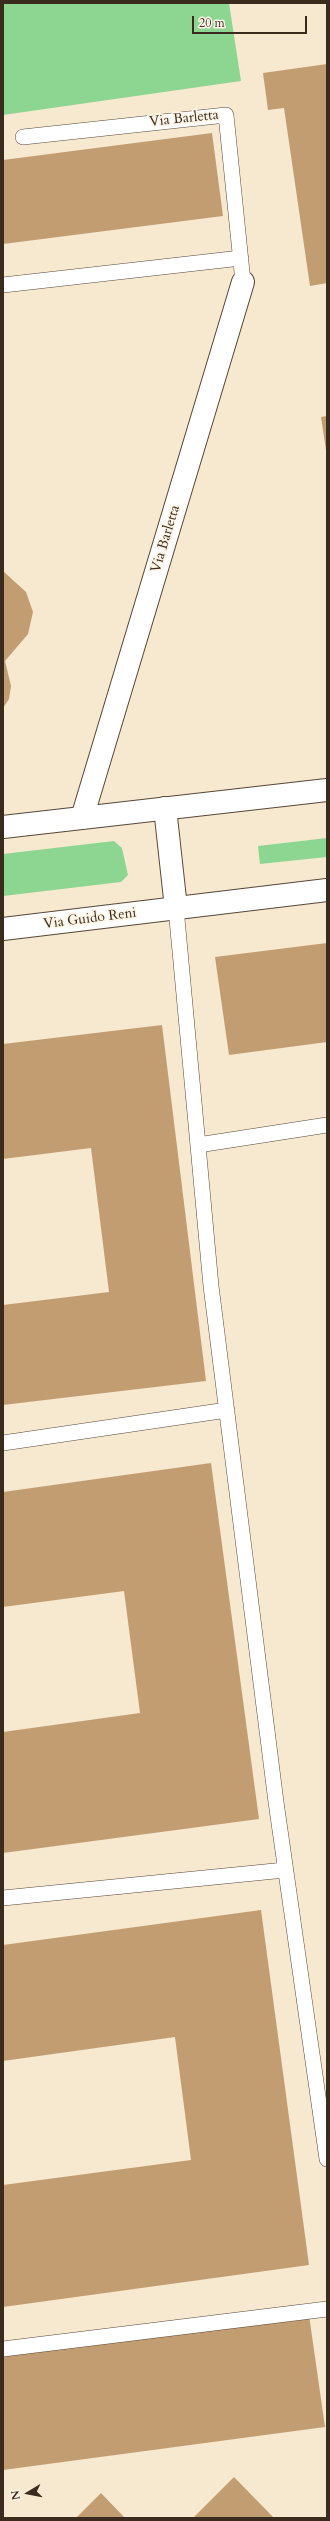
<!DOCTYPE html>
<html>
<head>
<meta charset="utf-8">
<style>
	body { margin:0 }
	#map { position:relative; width:330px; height:2521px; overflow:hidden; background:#f6e9cf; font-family:Cardo,serif }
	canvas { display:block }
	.frame { position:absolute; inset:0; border:4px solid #3b2a1e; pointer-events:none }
	.north { position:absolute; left:8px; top:2473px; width:40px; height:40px; -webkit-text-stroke:3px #fcf5e5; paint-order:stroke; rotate:260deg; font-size:11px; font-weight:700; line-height:16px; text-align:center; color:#3b2a1e }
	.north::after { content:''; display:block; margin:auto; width:14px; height:18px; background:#3b2a1e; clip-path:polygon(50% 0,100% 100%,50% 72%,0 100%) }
	.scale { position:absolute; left:192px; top:16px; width:115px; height:18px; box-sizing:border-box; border:2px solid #3b2a1e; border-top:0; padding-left:5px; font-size:12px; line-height:14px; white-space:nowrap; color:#3b2a1e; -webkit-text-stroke:3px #fcf5e5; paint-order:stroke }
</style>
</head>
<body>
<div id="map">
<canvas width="330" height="2521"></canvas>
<div class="frame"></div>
<div class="north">N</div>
<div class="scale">20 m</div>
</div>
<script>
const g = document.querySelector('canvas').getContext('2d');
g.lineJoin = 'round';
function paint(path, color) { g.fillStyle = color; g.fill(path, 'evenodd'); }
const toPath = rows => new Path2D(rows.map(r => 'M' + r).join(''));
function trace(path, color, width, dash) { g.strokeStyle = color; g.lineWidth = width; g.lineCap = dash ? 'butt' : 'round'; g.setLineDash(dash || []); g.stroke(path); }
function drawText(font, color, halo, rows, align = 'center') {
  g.font = font + ' Cardo,serif'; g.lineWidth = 3.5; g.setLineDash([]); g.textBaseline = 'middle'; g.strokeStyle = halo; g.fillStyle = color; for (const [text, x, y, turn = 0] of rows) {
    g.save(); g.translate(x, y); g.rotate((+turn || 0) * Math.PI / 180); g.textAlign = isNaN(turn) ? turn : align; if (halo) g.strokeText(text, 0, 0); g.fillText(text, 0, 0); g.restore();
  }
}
const green = toPath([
	[3,3,229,3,241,81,3,115],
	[327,838,327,857,260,864,258,846],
	[114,841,122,848,128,875,121,882,3,896,3,854]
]);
const building = toPath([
	[327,64,327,283,310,286,284,108,268,110,263,73],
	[212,133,223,216,3,244,3,160],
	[327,416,327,450,326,450,321,417],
	[3,571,26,592,33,612,28,634,5,661,11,686,9,699,3,708],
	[327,943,327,1042,229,1055,215,957],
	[162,1025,206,1381,3,1405,3,1305,109,1292,91,1148,3,1159,3,1044],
	[211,1463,259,1819,3,1853,3,1732,140,1713,124,1591,3,1607,3,1492],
	[261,1910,309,2265,3,2307,3,2185,191,2160,175,2037,3,2061,3,1945],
	[309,2315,325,2427,3,2470,3,2356],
	[234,2477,274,2518,193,2518],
	[101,2493,125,2518,76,2518]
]);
const lane = toPath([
	[23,137,226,115,243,282],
	[3,285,241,258],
	[176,908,211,1286,276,1802,327,2159],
	[198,1145,327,1125],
	[3,1443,227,1410],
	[3,1898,285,1870],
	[3,2349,327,2309]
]);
const street = toPath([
	[165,808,176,908],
	[82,818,243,282]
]);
const secondary = toPath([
	[3,827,327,790],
	[3,929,327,890]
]);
const streetNames = [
	["Via Barletta",184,119,-6],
	["Via Barletta",166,539,-73],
	["Via Guido Reni",90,919,-7]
];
paint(green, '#8dd692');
paint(building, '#c39d72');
trace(lane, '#574739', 16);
trace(street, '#574739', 24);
trace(secondary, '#574739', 24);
trace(lane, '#fff', 15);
trace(street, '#fff', 22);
trace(secondary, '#fff', 22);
drawText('14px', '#3b2a1e', '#fcf5e5', streetNames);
</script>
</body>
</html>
